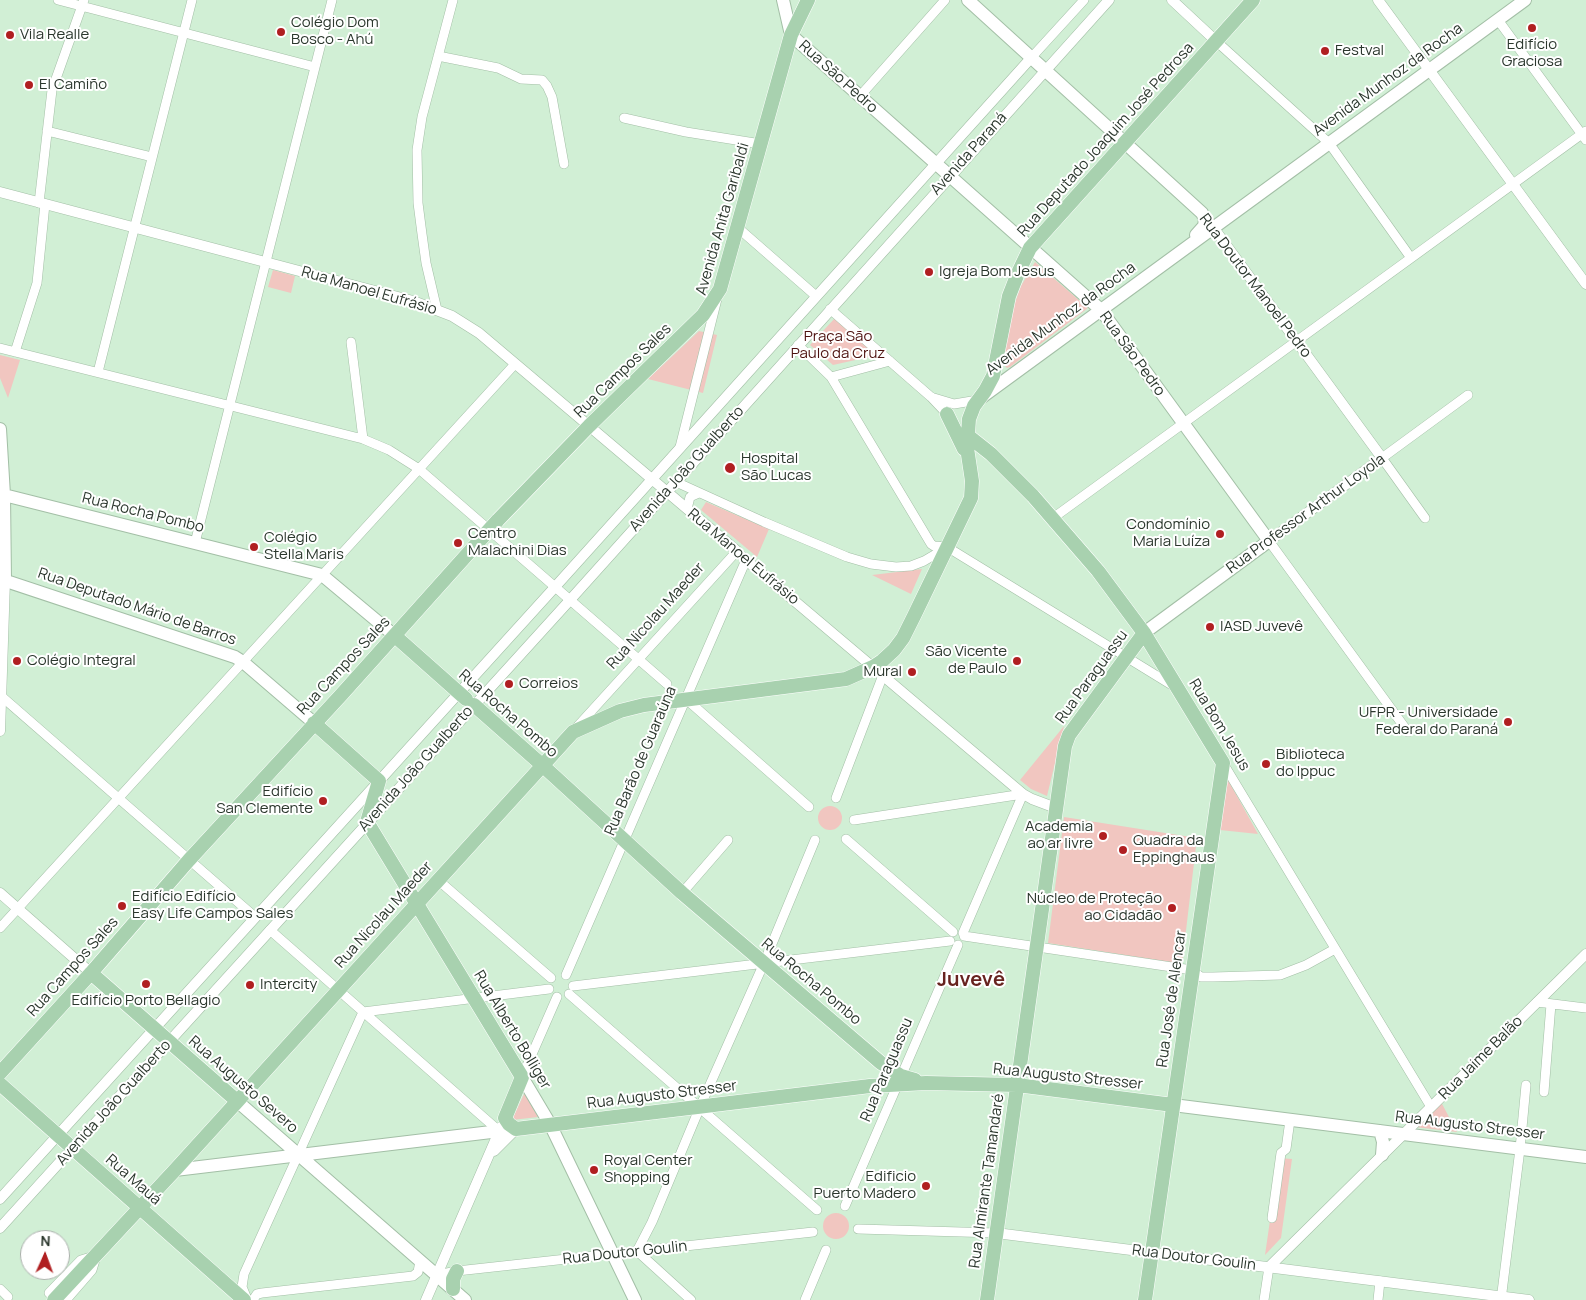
<!DOCTYPE html>
<html>
<head>
<meta charset="utf-8">
<style>
	body { margin:0 }
	#map { position:relative; width:1586px; height:1300px; overflow:hidden; background:#d1efd5; font-family:Manrope,sans-serif }
	canvas { display:block }
	.north { position:absolute; left:20px; top:1230px; width:50px; height:50px; box-sizing:border-box; background:#fff; border:1px solid #aaafab; border-radius:50%; rotate:2deg; font-size:14px; font-weight:700; line-height:20px; text-align:center; color:#2b372d }
	.north::after { content:''; display:block; margin:auto; width:18px; height:22px; background:#b01f21; clip-path:polygon(50% 0,100% 100%,50% 72%,0 100%) }
</style>
</head>
<body>
<div id="map">
<canvas width="1586" height="1300"></canvas>
<div class="north">N</div>
</div>
<script>
const g = document.querySelector('canvas').getContext('2d');
g.lineJoin = 'round';
function paint(path, color) { g.fillStyle = color; g.fill(path, 'evenodd'); }
const toPath = rows => new Path2D(rows.map(r => 'M' + r).join(''));
function trace(path, color, width, dash) { g.strokeStyle = color; g.lineWidth = width; g.lineCap = dash ? 'butt' : 'round'; g.setLineDash(dash || []); g.stroke(path); }
function drawText(font, color, halo, rows, align = 'center') {
  g.font = font + ' Manrope,sans-serif'; g.lineWidth = 4; g.setLineDash([]); g.textBaseline = 'middle'; g.strokeStyle = halo; g.fillStyle = color; for (const [text, x, y, turn = 0] of rows) {
    g.save(); g.translate(x, y); g.rotate((+turn || 0) * Math.PI / 180); g.textAlign = isNaN(turn) ? turn : align; if (halo) g.strokeText(text, 0, 0); g.fillText(text, 0, 0); g.restore();
  }
}
const green = toPath([
	[1035,262,1088,308,1010,367,1007,368,1004,365,1003,361,1012,311,1021,286],
	[273,270,295,276,291,293,268,287],
	[835,318,878,355,833,365,810,345],
	[699,331,717,335,703,393,648,379],
	[0,355,20,360,8,398,0,378],
	[706,502,769,529,757,557,701,510],
	[922,569,911,594,872,575],
	[1064,726,1047,796,1031,789,1020,780],
	[1227,778,1258,834,1220,830],
	'818 818a12 12 0 1 1 24 0a12 12 0 1 1-24 0Z',
	[1064,817,1197,838,1182,964,1048,943],
	[525,1092,538,1117,512,1120],
	[1441,1102,1457,1132,1415,1127],
	[1279,1158,1292,1159,1281,1238,1265,1255],
	'823 1226a13 13 0 1 1 26 0a13 13 0 1 1-26 0Z'
]);
const minor = toPath([
	[58,0,315,67],
	[1498,20,1586,140],
	[1216,41,1329,143,1411,258],
	[438,56,498,68,521,79,542,80,547,86,552,97,564,164],
	[1031,58,1084,0],
	[860,96,945,0],
	[624,118,686,132,761,144],
	[47,131,152,157],
	[39,203,52,90,84,0],
	[737,227,816,296],
	[830,309,931,397,949,416],
	[437,310,426,263,422,234,418,203,417,150,422,117,453,0],
	[351,342,363,439],
	[798,345,831,377,931,544,934,546,947,547,1175,687],
	[0,348,363,439,389,450,419,469,667,684],
	[15,352,37,283,45,204],
	[98,372,192,0],
	[831,377,890,361],
	[934,398,954,404,978,400],
	[680,447,717,299],
	[676,482,764,522,847,557,871,564,896,567,911,566,924,561,946,548],
	[687,509,690,497,699,493],
	[1053,518,1586,131],
	[1425,518,1382,458,1468,395],
	[1269,541,1408,732],
	[195,543,332,0],
	[1,696,255,917],
	[686,699,809,807],
	[1223,763,1431,1107],
	[836,798,883,675],
	[854,820,1023,794],
	[846,839,953,932],
	[438,880,551,978],
	[682,893,728,840],
	[0,928,515,364],
	[270,930,499,1131],
	[963,933,1023,794],
	[964,936,1192,970,1201,977,1213,977,1280,975,1306,965,1335,949],
	[566,975,746,560,737,551,576,728],
	[573,986,950,941],
	[569,994,817,1210],
	[1537,1002,1586,1008],
	[363,1012,549,989],
	[522,1077,557,997],
	[1544,1092,1551,1004],
	[845,1206,958,945],
	[1272,1218,1281,1153,1286,1149,1290,1120],
	[858,1229,996,1233],
	[437,1275,457,1271,813,1232],
	[0,1289,8,1297],
	[49,1293,81,1260,94,1256],
	[247,1299,242,1287,244,1274,363,1012],
	[66,1300,86,1277,92,1270,95,1260],
	[253,1300,257,1294,262,1293,413,1276,418,1272,420,1261],
	[691,1300,637,1251,652,1222,700,1107,764,963,815,840],
	[805,1300,826,1250],
	[1264,1300,1269,1267],
	[1378,1300,1380,1281],
	[1501,1300,1520,1149,1526,1085]
]);
const tertiary = toPath([
	[1172,0,1216,41],
	[1378,0,1586,284],
	[0,192,413,301,452,316,479,333,737,551],
	[1210,223,1382,458,1269,541],
	[746,560,1023,794,1032,799,1056,808],
	[0,731,5,580],
	[0,893,91,973],
	[494,1151,516,1129],
	[0,1199,555,587,1031,58],
	[0,1228,570,600,1109,0],
	[996,1233,1529,1300],
	[1269,1267,1586,954],
	[426,1300,501,1127]
]);
const secondary = toPath([
	[783,0,791,35,1101,310,1269,541,1144,633],
	[968,0,1202,213,1205,219,1204,226,1196,235],
	[982,397,1525,0],
	[0,429,4,495,5,580],
	[4,495,322,575,395,636],
	[0,579,235,657,243,662,314,723],
	[522,1077,550,1124,635,1300],
	[237,1101,465,1300],
	[1173,1105,1586,1157],
	[1380,1131,1383,1142,1382,1155],
	[175,1170,516,1129]
]);
const primary = toPath([
	[947,414,964,449],
	[967,435,991,454,1033,496,1098,571,1144,633,1223,763,1145,1300],
	[395,636,466,699],
	[474,705,542,765,682,893,881,1063,901,1076,915,1080],
	[314,723,379,781,367,822,522,1077,505,1118,509,1124,516,1129,870,1086,926,1083,1017,1085,1173,1105],
	[91,973,237,1101],
	[0,1073,91,973,189,860,342,694,498,520,589,426,703,315,720,289,791,35,808,0],
	[0,1084,244,1300],
	[453,1289,453,1279,457,1271],
	[54,1300,175,1170,573,732,620,711,644,705,846,679,873,667,882,661,894,650,903,638,914,616,971,498,972,481,967,448,969,419,974,406,985,391,993,376,1009,296,1018,273,1030,248,1253,0],
	[987,1300,1065,746,1069,735,1144,633]
]);
const markers = [
	[1532,28,5,"#b01f21"],
	[281,32,5,"#b01f21"],
	[10,35,5,"#b01f21"],
	[1325,51,5,"#b01f21"],
	[29,85,5,"#b01f21"],
	[929,272,5,"#b01f21"],
	[730,468,6,"#b01f21"],
	[1220,534,5,"#b01f21"],
	[458,543,5,"#b01f21"],
	[254,547,5,"#b01f21"],
	[1210,627,5,"#b01f21"],
	[17,661,5,"#b01f21"],
	[1017,661,5,"#b01f21"],
	[912,672,5,"#b01f21"],
	[509,684,5,"#b01f21"],
	[1508,722,5,"#b01f21"],
	[1266,764,5,"#b01f21"],
	[323,801,5,"#b01f21"],
	[1103,836,5,"#b01f21"],
	[1123,850,5,"#b01f21"],
	[122,906,5,"#b01f21"],
	[1172,908,5,"#b01f21"],
	[146,984,5,"#b01f21"],
	[250,985,5,"#b01f21"],
	[594,1170,5,"#b01f21"],
	[926,1186,5,"#b01f21"]
];
const poiNames = [
	["Colégio Dom",291,23],
	["Bosco - Ahú",291,40],
	["Vila Realle",20,35],
	["Edifício",1532,45,"center"],
	["Graciosa",1532,62,"center"],
	["Festval",1335,51],
	["El Camiño",39,85],
	["Igreja Bom Jesus",939,272],
	["Hospital",741,459],
	["São Lucas",741,476],
	["Condomínio",1210,525,"right"],
	["Maria Luíza",1210,542,"right"],
	["Centro",468,534],
	["Malachini Dias",468,551],
	["Colégio",264,538],
	["Stella Maris",264,555],
	["IASD Juvevê",1220,627],
	["São Vicente",1007,652,"right"],
	["de Paulo",1007,669,"right"],
	["Colégio Integral",27,661],
	["Mural",902,672,"right"],
	["Correios",519,684],
	["UFPR - Universidade",1498,713,"right"],
	["Federal do Paraná",1498,730,"right"],
	["Biblioteca",1276,755],
	["do Ippuc",1276,772],
	["Edifício",313,792,"right"],
	["San Clemente",313,809,"right"],
	["Academia",1093,827,"right"],
	["ao ar livre",1093,844,"right"],
	["Quadra da",1133,841],
	["Eppinghaus",1133,858],
	["Edifício Edifício",132,897],
	["Easy Life Campos Sales",132,914],
	["Núcleo de Proteção",1162,899,"right"],
	["ao Cidadão",1162,916,"right"],
	["Intercity",260,985],
	["Edifício Porto Bellagio",146,1001,"center"],
	["Royal Center",604,1161],
	["Shopping",604,1178],
	["Edificio",916,1177,"right"],
	["Puerto Madero",916,1194,"right"]
];
const streetNames = [
	["Rua São Pedro",838,77,42],
	["Avenida Munhoz da Rocha",1388,80,-36],
	["Rua Deputado Joaquim José Pedrosa",1106,140,-48],
	["Avenida Paraná",969,154,-48],
	["Avenida Anita Garibaldi",723,219,-74],
	["Rua Doutor Manoel Pedro",1255,286,53],
	["Rua Manoel Eufrásio",369,291,16],
	["Avenida Munhoz da Rocha",1061,319,-36],
	["Rua São Pedro",1132,354,54],
	["Rua Campos Sales",623,371,-44],
	["Avenida João Gualberto",687,469,-48],
	["Rua Rocha Pombo",143,513,14],
	["Rua Professor Arthur Loyola",1306,514,-36],
	["Rua Manoel Eufrásio",743,557,40],
	["Rua Deputado Mário de Barros",137,607,19],
	["Rua Nicolau Maeder",656,616,-48],
	["Rua Campos Sales",344,666,-47],
	["Rua Paraguassu",1092,677,-54],
	["Rua Rocha Pombo",508,714,41],
	["Rua Bom Jesus",1219,725,59],
	["Rua Barão de Guaraúna",641,761,-67],
	["Avenida João Gualberto",416,769,-48],
	["Rua Nicolau Maeder",384,915,-48],
	["Rua Campos Sales",73,967,-48],
	["Rua Rocha Pombo",811,982,40],
	["Rua José de Alencar",1172,999,-82],
	["Rua Alberto Bolliger",512,1030,59],
	["Rua Jaime Balão",1481,1058,-45],
	["Rua Paraguassu",887,1070,-67],
	["Rua Augusto Stresser",1068,1077,6],
	["Rua Augusto Severo",243,1085,41],
	["Rua Augusto Stresser",662,1095,-7],
	["Avenida João Gualberto",114,1103,-48],
	["Rua Augusto Stresser",1470,1126,7],
	["Rua Mauá",133,1180,41],
	["Rua Almirante Tamandaré",987,1181,-82],
	["Rua Doutor Goulin",625,1253,-6],
	["Rua Doutor Goulin",1194,1258,7]
];
const parkNames = [
	["Praça São",838,337],
	["Paulo da Cruz",838,354]
];
const districtNames = [
	["Juvevê",971,980]
];
paint(green, '#f1c6c0');
trace(minor, '#a3bfa6', 10);
trace(tertiary, '#a3bfa6', 11);
trace(secondary, '#a3bfa6', 14);
trace(primary, '#fff', 15);
trace(minor, '#fff', 9);
trace(tertiary, '#fff', 10);
trace(secondary, '#fff', 12);
trace(primary, '#a8d1af', 14);
for (const [x, y, r, color] of markers) { const dot = new Path2D(); dot.arc(x, y, r, 0, 2 * Math.PI); g.fillStyle = color; g.fill(dot); trace(dot, '#fff', 2); }
drawText('15px', '#2b372d', '#fff', poiNames, 'left');
drawText('15px', '#2b372d', '#fff', streetNames);
drawText('15px', '#4d1210', '#fff', parkNames);
drawText('bold 20px', '#67231f', '#fff', districtNames);
</script>
</body>
</html>
